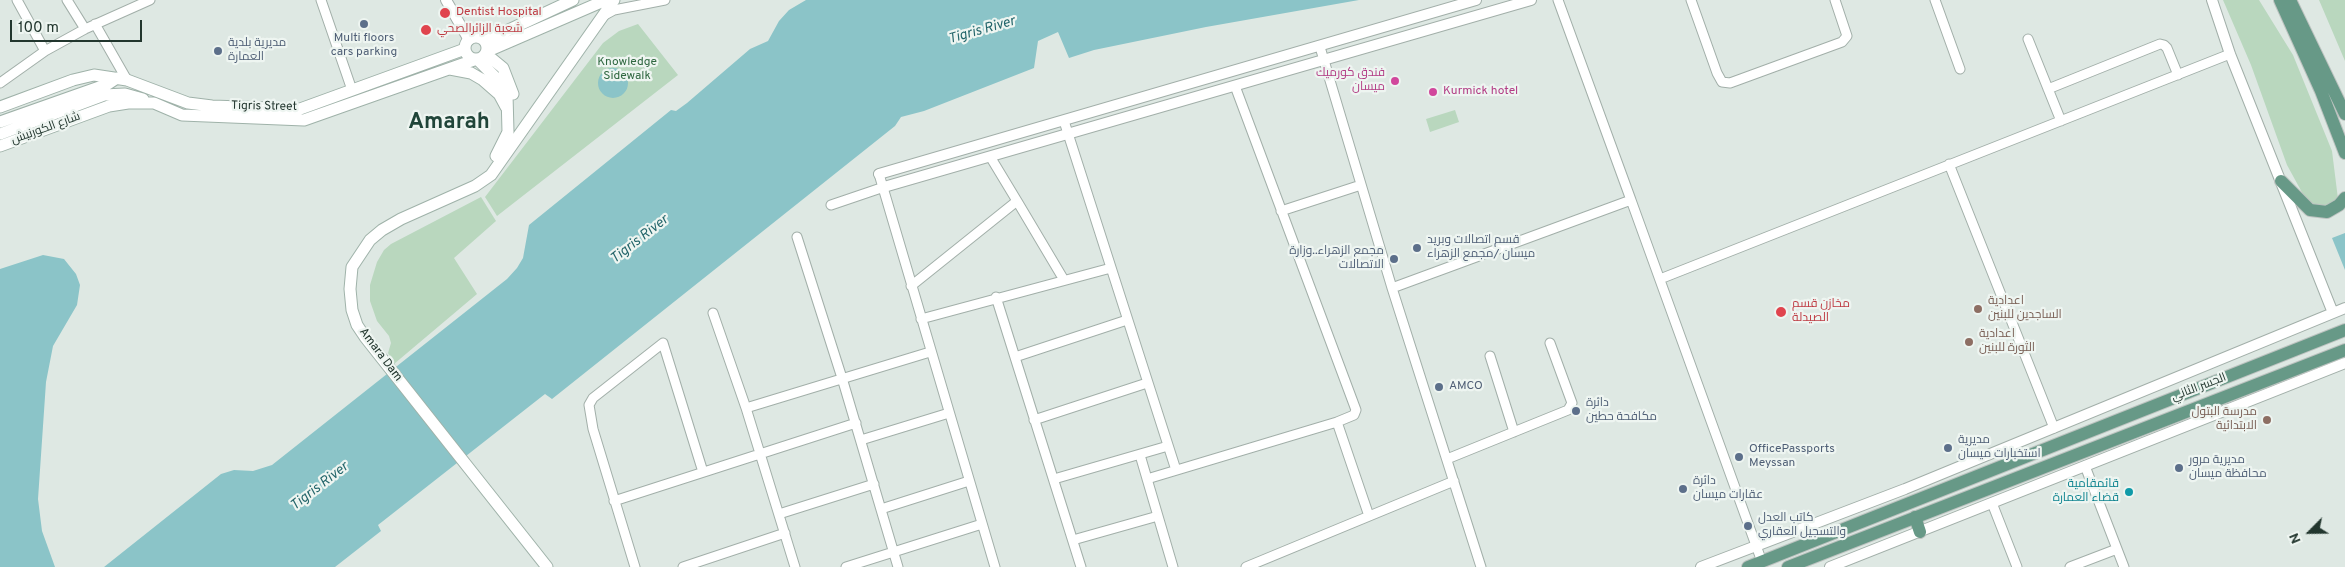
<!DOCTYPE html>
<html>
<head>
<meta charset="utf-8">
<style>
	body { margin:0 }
	#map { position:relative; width:2345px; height:567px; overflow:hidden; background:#dee8e3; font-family:Overpass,sans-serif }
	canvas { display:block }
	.north { position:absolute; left:2285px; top:507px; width:50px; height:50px; -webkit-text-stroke:4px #eef5f1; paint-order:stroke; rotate:247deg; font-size:14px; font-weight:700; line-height:20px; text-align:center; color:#22362e }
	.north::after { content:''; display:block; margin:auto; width:18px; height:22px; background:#22362e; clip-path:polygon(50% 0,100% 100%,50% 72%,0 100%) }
	.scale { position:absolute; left:10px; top:20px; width:132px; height:22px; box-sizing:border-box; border:2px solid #22362e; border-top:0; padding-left:6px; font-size:15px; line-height:18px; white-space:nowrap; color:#22362e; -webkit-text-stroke:4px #eef5f1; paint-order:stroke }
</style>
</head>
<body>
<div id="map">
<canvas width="2345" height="567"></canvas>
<div class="north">N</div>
<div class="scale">100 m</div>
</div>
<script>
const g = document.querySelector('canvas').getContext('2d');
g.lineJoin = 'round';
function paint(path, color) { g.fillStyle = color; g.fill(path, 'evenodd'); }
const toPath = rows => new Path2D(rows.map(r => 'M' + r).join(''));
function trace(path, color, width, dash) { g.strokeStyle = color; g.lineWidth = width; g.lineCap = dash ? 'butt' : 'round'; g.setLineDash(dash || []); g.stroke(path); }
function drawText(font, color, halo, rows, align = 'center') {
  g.font = font + ' Overpass,Cairo,sans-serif'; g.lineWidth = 4.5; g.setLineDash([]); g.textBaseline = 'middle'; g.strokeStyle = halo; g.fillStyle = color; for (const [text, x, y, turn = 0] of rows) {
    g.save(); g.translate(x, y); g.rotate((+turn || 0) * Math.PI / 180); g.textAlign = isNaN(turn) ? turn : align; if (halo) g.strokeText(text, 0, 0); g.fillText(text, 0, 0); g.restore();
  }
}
const green = toPath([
	[2223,0,2259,0,2293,55,2332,151,2338,199,2332,207,2310,207,2287,165,2251,65],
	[2319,0,2345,0,2345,61],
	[638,24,678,75,497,216,485,197,603,43,619,31],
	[1455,110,1459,122,1430,132,1426,119],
	[481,197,496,221,454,258,477,294,394,364,388,353,391,343,389,336,377,321,370,301,370,285,377,262,384,250,391,244]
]);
const water = toPath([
	[806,0,1359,0,1206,27,1094,50,1069,58,1058,32,1038,41,1034,68,924,111,901,117,895,126,552,399,545,394,378,525,381,531,335,567,104,567,221,474,234,470,253,471,272,465,507,279,517,268,523,258,529,225,671,110,676,111,687,103,750,49,768,41,779,21,789,10],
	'598 83a15 15 0 1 1 30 0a15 15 0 1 1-30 0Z',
	[2345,233,2345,270,2332,238],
	[43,255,64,259,76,274,80,285,77,305,53,346,46,382,38,499,42,531,55,567,0,567,0,269]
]);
const minor = toPath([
	[17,0,45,51],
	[67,0,85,29],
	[321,0,352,90],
	[1691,0,1717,73,1722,82,1730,83,1842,42,1847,36,1835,0],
	[1935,0,1960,69],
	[603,16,614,10,665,0],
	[95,24,127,80],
	[2028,39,2061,121],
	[1320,47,1392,288,1481,567],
	[0,83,45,51,85,29,150,0],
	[2048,89,2160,44,2164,45,2167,48,2178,75],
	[1064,121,1176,470],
	[1949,164,2054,428],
	[879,174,995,567],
	[1631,200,1762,562],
	[1017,201,1064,280],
	[831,205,884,187],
	[1281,211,1361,185],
	[797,237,842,378,898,567],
	[1660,279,2230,54],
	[911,286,1017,201,991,158],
	[1392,288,1631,200,1558,0],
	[996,297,1081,567],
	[713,313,746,408,795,567],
	[921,319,1111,268],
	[1490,356,1514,432],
	[1015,357,1127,320],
	[746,408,930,352],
	[1034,420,1147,383],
	[1337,422,1369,516],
	[861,440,949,413],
	[1140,455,1173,567],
	[1447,459,1568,410,1572,403,1550,343],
	[2085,466,2124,567],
	[1054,479,1168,446],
	[1147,479,1337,422,1354,415,1356,410,1235,86],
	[614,501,856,423],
	[1992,503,2017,567],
	[881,509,969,481],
	[779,514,874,484],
	[1073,540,1158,516],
	[635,567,593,429,589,405,593,398,663,343,703,472],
	[683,567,785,533],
	[846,567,982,524],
	[1246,567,1454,481],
	[2070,567,2117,549]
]);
const tertiary = toPath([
	[446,0,469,40],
	[2212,0,2230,54,2333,313],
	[879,174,1476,0],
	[884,187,1531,0],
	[1701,567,1905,489,2345,308],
	[1830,567,2345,363]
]);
const secondary = toPath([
	'465 48a11 11 0 1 1 22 0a11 11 0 1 1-22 0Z',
	[485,41,573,0],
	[488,51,606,0],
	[486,54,503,68,513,94],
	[478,60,498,80,507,94,508,132,496,156],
	[450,69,471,73,483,80,499,94,506,107],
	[0,107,73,80,94,75,127,80,188,103,212,106,300,109,465,49],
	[0,122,108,84,117,78],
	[0,134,104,95,125,94,143,99],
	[0,146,109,106,128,103,154,103,182,115,304,120,474,60],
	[547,567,365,337,357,325,352,310,350,289,352,267,370,240,382,230,401,219,475,186,491,175,614,0]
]);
const primary = toPath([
	[2280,0,2321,91,2345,153],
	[2290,0,2345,114],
	[2281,181,2310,210,2327,212,2339,205,2345,198],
	[1915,517,1920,532],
	[1748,567,2345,330],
	[1788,567,2345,350]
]);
const markers = [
	[445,13,6,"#e0444e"],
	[364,24,5,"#5c6f8a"],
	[426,30,6,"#e0444e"],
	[218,51,5,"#5c6f8a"],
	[1395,81,5,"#d1479c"],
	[1433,92,5,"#d1479c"],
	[1417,248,5,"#5c6f8a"],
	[1394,259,5,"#5c6f8a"],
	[1978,309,5,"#8d6e63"],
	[1781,312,6,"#e0444e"],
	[1969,342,5,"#8d6e63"],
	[1439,387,5,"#5c6f8a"],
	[1576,411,5,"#5c6f8a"],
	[2267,420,5,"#8d6e63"],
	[1948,448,5,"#5c6f8a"],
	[1739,457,5,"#5c6f8a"],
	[2179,468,5,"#5c6f8a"],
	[1683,489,5,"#5c6f8a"],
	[2129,492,5,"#0f9aa8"],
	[1748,526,5,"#5c6f8a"]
];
const healthNames = [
	["Dentist Hospital",456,13],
	["شعبة الزائرالصحي",437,30],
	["مخازن قسم",1792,305],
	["الصيدلة",1792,319]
];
const serviceNames = [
	["Multi floors",364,39,"center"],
	["cars parking",364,53,"center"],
	["مديرية بلدية",228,44],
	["العمارة",228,58],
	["قسم اتصالات وبريد",1427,241],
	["ميسان /مجمع الزهراء",1427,255],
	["مجمع الزهراء..وزارة",1384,252,"right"],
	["الاتصالات",1384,266,"right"],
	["AMCO",1449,387],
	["دائرة",1586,404],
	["مكافحة حطين",1586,418],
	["مديرية",1958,441],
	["استخبارات ميسان",1958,455],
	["OfficePassports",1749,450],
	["Meyssan",1749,464],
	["مديرية مرور",2189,461],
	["محافظة ميسان",2189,475],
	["دائرة",1693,482],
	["عقارات ميسان",1693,496],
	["كاتب العدل",1758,519],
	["والتسجيل العقاري",1758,533]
];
const parkNames = [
	["Knowledge",627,63],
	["Sidewalk",627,77]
];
const hotelNames = [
	["فندق كورميك",1385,74],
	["ميسان",1385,88],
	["Kurmick hotel",1443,92,"left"]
];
const streetNames = [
	["Tigris Street",264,107,1],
	["شارع الكورنيش",46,129,-20],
	["Amara Dam",380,355,53],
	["الجسر الثاني",2199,388,-21]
];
const educationNames = [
	["اعدادية",1988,302],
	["الساجدين للبنين",1988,316],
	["اعدادية",1979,335],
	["الثورة للبنين",1979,349],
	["مدرسة البتول",2257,413,"right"],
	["الابتدائية",2257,427,"right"]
];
const cultureNames = [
	["قائمقامية",2119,485],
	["قضاء العمارة",2119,499]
];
const waterNames = [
	["Tigris River",982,31,-16],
	["Tigris River",640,240,-38],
	["Tigris River",320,487,-38]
];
const townNames = [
	["Amarah",449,124]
];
paint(green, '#b9d7be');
paint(water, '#8bc4c8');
trace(minor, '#a2afa9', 11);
trace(tertiary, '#a2afa9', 12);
trace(secondary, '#9fb2a9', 13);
trace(primary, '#bdc3c0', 14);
trace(minor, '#fff', 9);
trace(tertiary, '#fff', 10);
trace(secondary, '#fff', 11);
trace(primary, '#679987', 12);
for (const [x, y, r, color] of markers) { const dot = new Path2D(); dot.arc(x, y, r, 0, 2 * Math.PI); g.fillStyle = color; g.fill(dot); trace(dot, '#eef5f1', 2); }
drawText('12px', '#be3a42', '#eef5f1', healthNames, 'left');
drawText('12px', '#4e5e75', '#eef5f1', serviceNames, 'left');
drawText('12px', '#306841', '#eef5f1', parkNames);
drawText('12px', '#b23c85', '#eef5f1', hotelNames, 'right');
drawText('12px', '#22362e', '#eef5f1', streetNames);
drawText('12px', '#785e54', '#eef5f1', educationNames, 'left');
drawText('12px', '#0d838f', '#eef5f1', cultureNames, 'right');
drawText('italic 14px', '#23656a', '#eef5f1', waterNames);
drawText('bold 22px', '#204539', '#eef5f1', townNames);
</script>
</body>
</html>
